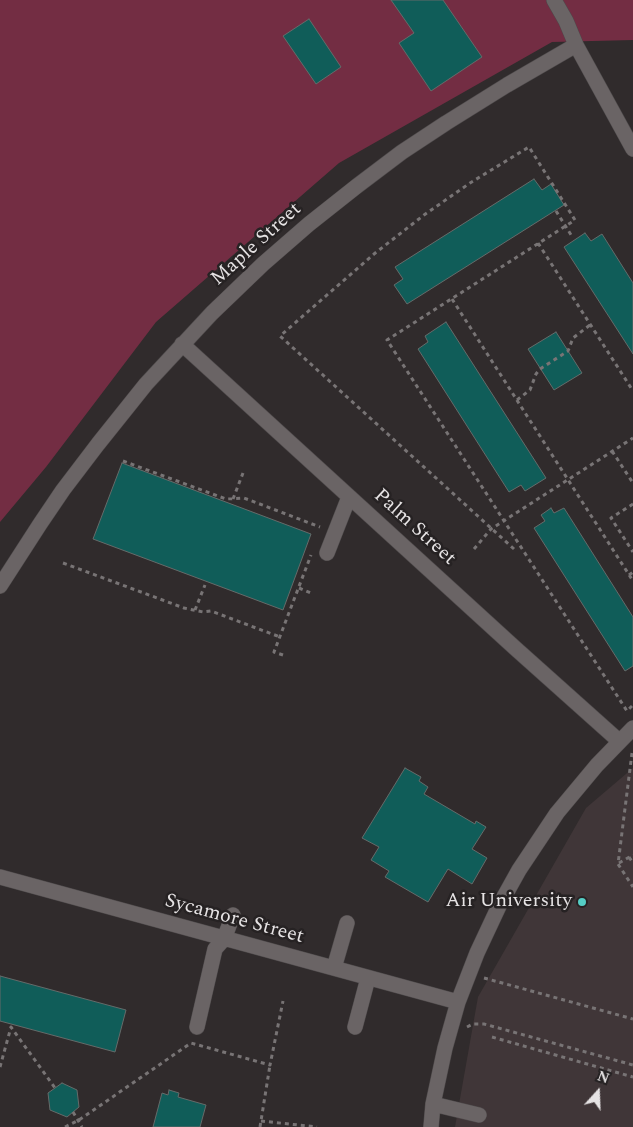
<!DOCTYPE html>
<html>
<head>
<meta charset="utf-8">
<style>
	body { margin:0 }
	#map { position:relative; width:633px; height:1127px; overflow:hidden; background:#302b2c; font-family:Spectral,serif }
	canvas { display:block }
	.north { position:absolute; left:573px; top:1067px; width:50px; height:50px; -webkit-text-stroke:4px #262223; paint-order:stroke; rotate:20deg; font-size:14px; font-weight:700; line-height:20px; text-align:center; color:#e6e3e4 }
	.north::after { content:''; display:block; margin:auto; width:18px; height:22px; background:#e6e3e4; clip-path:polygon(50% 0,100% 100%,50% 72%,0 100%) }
</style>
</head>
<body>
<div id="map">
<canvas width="633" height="1127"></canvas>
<div class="north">N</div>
</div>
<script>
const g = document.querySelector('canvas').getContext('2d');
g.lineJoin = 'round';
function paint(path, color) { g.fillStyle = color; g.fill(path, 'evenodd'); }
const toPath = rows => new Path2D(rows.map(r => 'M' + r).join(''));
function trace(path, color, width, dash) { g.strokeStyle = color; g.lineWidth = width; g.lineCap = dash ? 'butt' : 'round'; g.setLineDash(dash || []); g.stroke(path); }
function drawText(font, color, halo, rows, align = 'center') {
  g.font = font + ' Spectral,serif'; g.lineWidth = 5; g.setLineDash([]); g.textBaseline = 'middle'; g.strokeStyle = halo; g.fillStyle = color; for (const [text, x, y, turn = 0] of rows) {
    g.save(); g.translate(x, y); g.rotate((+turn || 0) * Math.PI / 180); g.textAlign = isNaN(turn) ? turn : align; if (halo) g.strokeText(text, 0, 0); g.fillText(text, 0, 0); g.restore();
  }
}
const built = toPath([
	[633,768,633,1127,455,1127,478,997,586,808]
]);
const green = toPath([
	[0,0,633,0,633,40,552,42,339,163,156,322,46,467,0,522]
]);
const building = toPath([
	[391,0,443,0,482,57,431,91,399,43,414,33,391,0],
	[309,19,341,67,316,84,283,36,309,19],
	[534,179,542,190,551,184,564,205,407,304,394,285,403,279,395,267,534,179],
	[585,233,591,241,602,234,633,283,633,354,564,247,585,233],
	[446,322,546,478,525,491,521,485,509,492,418,349,428,342,425,336,446,322],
	[556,332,582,373,554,390,528,349,556,332],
	[122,463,311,534,283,610,93,539,122,463],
	[551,508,554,513,564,508,633,617,633,666,625,671,534,528,545,521,541,515,551,508],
	[405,768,421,777,419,781,428,787,424,794,475,824,476,821,486,827,472,849,487,858,472,884,448,869,428,902,385,877,389,871,371,860,379,847,362,838,405,768],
	[0,976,126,1010,115,1052,0,1021,0,976],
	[62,1083,77,1090,79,1107,67,1117,50,1110,48,1093,62,1083],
	[169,1090,179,1093,178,1097,206,1105,200,1127,153,1127,162,1093,168,1095,169,1090]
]);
const path = toPath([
	[556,211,573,238],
	[538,243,633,391],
	[452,299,633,581],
	[517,400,530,390,536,374,540,369,568,351,573,338,590,325],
	[612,451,633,483],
	[123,461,226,499,244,498,320,527],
	[233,499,243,473],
	[633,504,611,518,633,552],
	[474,549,491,529,633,438],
	[514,549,280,336,374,254,424,215,470,183,529,147,575,220,387,340,627,711,633,705],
	[63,563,184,608,203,612,211,611,280,637],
	[629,575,633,572],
	[299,588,313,594],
	[195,610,205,585],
	[283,655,274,652,311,555],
	[632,753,618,864,633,887],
	[629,857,633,863],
	[619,863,633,855],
	[484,978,633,1019],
	[467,1027,473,1024,484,1024,633,1065],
	[492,1037,633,1077],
	[0,1067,11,1027,55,1088],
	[73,1112,82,1127],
	[261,1121,317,1127],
	[65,1127,79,1120,191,1043,270,1065,283,1001],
	[260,1127,270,1065]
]);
const minor = toPath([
	[554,0,566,21,576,45,633,149],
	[182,344,515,648,619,741],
	[327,553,349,497],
	[0,586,40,524,63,490,98,444,146,384,212,313,263,264,309,224,357,186,402,152,446,123,507,85,576,45],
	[0,877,458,1002],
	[334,968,347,923],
	[197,1027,215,949,224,939,233,915],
	[355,1027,368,978],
	[433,1104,479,1115],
	[431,1127,433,1104,445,1048,458,1002,477,953,499,906,519,870,557,813,597,765,633,728]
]);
const markers = [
	[582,902,5,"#55cec5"]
];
const streetNames = [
	["Maple Street",257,245,-42],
	["Palm Street",414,528,42],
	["Sycamore Street",234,920,15]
];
const poiNames = [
	["Air University",572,902]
];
paint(built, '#403638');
paint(green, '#732d43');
paint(building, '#105d59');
trace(building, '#656b6a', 1);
trace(minor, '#4e4a4b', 16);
trace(path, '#787475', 3, [4, 4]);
trace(minor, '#6a6465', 15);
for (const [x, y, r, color] of markers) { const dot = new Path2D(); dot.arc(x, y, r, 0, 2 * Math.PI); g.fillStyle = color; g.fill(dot); trace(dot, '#262223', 2); }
drawText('20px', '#e6e3e4', '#262223', streetNames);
drawText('20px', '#e6e3e4', '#262223', poiNames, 'right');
</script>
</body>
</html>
